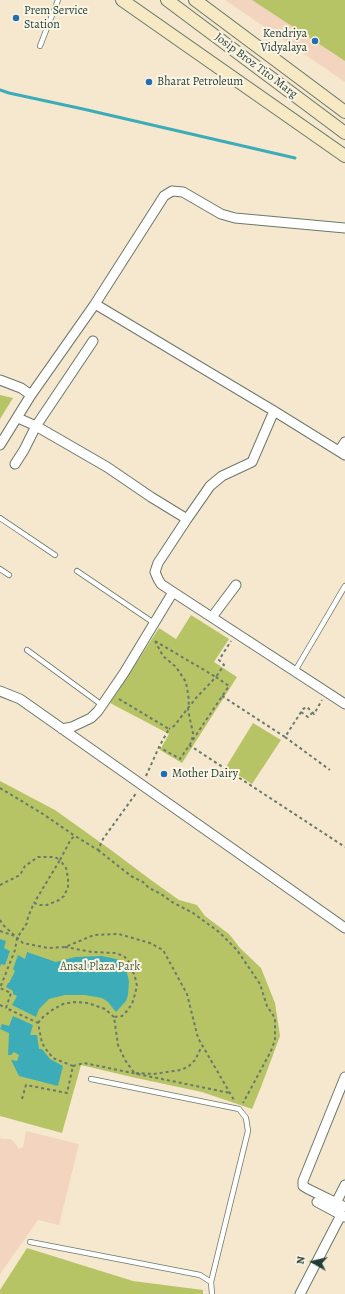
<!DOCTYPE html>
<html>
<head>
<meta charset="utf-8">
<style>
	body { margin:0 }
	#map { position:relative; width:345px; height:1294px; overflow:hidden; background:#f5e8cf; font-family:Alegreya,serif }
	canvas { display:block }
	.north { position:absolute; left:293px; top:1242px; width:40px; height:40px; -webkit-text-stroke:3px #fcf5e5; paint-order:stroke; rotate:278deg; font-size:11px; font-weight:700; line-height:16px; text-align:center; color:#1f3d34 }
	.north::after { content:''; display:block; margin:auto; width:14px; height:18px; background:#1f3d34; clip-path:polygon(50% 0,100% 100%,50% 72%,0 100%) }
</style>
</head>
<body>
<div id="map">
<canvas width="345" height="1294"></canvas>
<div class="north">N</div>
</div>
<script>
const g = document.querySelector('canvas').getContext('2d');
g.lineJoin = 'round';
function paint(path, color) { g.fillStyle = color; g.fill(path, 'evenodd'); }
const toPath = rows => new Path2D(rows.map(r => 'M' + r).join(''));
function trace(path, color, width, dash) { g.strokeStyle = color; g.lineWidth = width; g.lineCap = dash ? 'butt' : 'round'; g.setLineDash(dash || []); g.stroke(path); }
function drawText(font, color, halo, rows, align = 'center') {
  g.font = font + ' Alegreya,serif'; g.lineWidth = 4; g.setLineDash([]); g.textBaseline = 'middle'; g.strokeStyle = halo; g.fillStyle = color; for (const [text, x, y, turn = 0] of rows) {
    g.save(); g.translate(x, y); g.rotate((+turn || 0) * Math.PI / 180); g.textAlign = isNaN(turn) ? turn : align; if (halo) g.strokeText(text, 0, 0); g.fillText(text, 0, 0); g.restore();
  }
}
const built = toPath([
	[225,0,345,0,345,82],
	[26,1131,79,1144,59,1225,38,1220,0,1274,0,1137,1,1139,10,1139,14,1142,19,1149,23,1147]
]);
const green = toPath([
	[252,0,345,0,345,61],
	[0,395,13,398,0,419],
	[191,615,229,639,214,662,237,677,182,763,160,750,169,734,110,703,159,628,176,639],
	[253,723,281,740,252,784,226,767],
	[0,781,55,810,111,850,151,880,179,900,197,905,205,916,229,934,240,948,261,968,275,1003,280,1036,261,1087,252,1109,202,1092,136,1078,81,1065,62,1133,0,1116],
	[27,1248,133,1281,203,1290,203,1294,0,1294,0,1290]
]);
const water = toPath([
	[0,939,6,941,4,948,10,951,5,965,1,964,0,967],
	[27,952,56,962,75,957,101,956,112,958,119,960,122,962,126,969,129,981,128,995,126,1001,116,1012,108,1002,102,998,85,995,65,995,49,999,39,1009,36,1017,12,1005,17,996,13,994,13,991,6,987,8,983,9,983,15,971,13,969,18,955,25,959],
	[13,1016,33,1025,30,1035,37,1035,39,1049,42,1049,50,1059,63,1066,58,1086,19,1076,11,1060,17,1061,19,1055,14,1052,11,1055,8,1055,9,1033,0,1029,2,1024,9,1026]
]);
const stream = toPath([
	[0,90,9,93,83,109,295,158]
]);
const path = toPath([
	[155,641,163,656,176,667,186,682,189,700,188,710,193,733,192,740],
	[155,641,216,677,224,665,219,660,231,641],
	[222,696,285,737,303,709,307,707,314,714,322,700],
	[119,699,169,729,159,747,180,759,229,686,216,677,196,698,174,726,169,729],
	[301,712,308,717,312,713],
	[285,737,330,770],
	[189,745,345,847],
	[146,776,159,747],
	[0,788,43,814,75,836],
	[98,850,131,876,143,882,149,888,161,894,172,902,193,913,219,932,237,950,260,984,267,1006,275,1018,275,1040,271,1051,243,1103],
	[0,885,20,875,25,866,38,857,55,857,60,860,34,903],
	[0,920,3,925,23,943,48,948,65,947,94,935,119,934,150,943,163,950,187,994,198,1038,234,1100],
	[0,931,15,936],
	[65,947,92,952,115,953,124,956,129,962,135,977,137,986,135,994,132,1004,127,1011,122,1016,114,1017],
	[0,1005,6,1008],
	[38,1023,43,1017,52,1010,63,1004,74,1002,88,1003,105,1009,114,1017,118,1045,125,1060,135,1074,138,1073,153,1074,181,1070,189,1066,195,1060,202,1046],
	[73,1066,84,1063,230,1093],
	[22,1099,26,1085,67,1093,73,1066,53,1058,45,1048,42,1043,38,1023,6,1008,11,993,0,988,15,950,17,938,27,923,28,917,34,903,40,905,47,905,59,900,64,896,68,887,68,878,66,868,60,860,71,839,75,836,98,850,103,839,137,792]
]);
const lane = toPath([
	[40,46,58,0],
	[0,518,55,555],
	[0,569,9,575],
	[77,571,154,623],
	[27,650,102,705],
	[295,671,345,586],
	[91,1079,239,1109,246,1118,248,1131,211,1282,212,1294],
	[30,1242,200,1275,211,1282]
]);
const street = toPath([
	[95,304,164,196,172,191,183,192,221,214,235,218,345,228],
	[0,380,21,388,31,395],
	[274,411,252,462,222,476,210,486,187,519,158,563,155,572,158,579,161,584,173,592,345,704],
	[18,418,36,426,93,341],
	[0,445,31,395,95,304,274,411,345,455],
	[339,451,345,442],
	[15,464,24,450,36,426,107,467,151,497,187,519],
	[212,617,236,585],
	[0,691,20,699,345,928],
	[62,729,72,727,91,718,98,711,124,673,173,592],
	[345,1077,303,1181,303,1186,308,1189,345,1207],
	[317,1202,345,1217],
	[336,1203,345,1185],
	[300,1294,341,1215]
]);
const secondary = toPath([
	[122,0,345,156],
	[167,0,345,133],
	[195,0,345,112]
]);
const markers = [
	[16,18,4,"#1f6fb2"],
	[315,41,4,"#1f6fb2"],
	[149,82,4,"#1f6fb2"],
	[164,774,4,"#1f6fb2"]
];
const poiNames = [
	["Prem Service",24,11],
	["Station",24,25],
	["Kendriya",307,34,"right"],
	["Vidyalaya",307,48,"right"],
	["Bharat Petroleum",157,82],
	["Mother Dairy",172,774]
];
const streetNames = [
	["Josip Broz Tito Marg",256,66,37]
];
const parkNames = [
	["Ansal Plaza Park",100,967]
];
paint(built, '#f3d4bf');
paint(green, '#b7c465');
paint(water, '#3cacb8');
trace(stream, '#3cacb8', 3);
trace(lane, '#6a796a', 6);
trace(street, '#6a796a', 11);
trace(secondary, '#6a796a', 14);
trace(path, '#6a796a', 2, [3, 3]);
trace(lane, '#fff', 4.5);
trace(street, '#fff', 9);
trace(secondary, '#f7e9c3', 12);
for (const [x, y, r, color] of markers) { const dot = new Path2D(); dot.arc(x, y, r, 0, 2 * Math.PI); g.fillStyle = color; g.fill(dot); trace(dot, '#fcf5e5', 1.5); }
drawText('12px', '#1f3d34', '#fcf5e5', poiNames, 'left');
drawText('12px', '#1f3d34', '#fcf5e5', streetNames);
drawText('12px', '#455f40', '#fcf5e5', parkNames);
</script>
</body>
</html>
